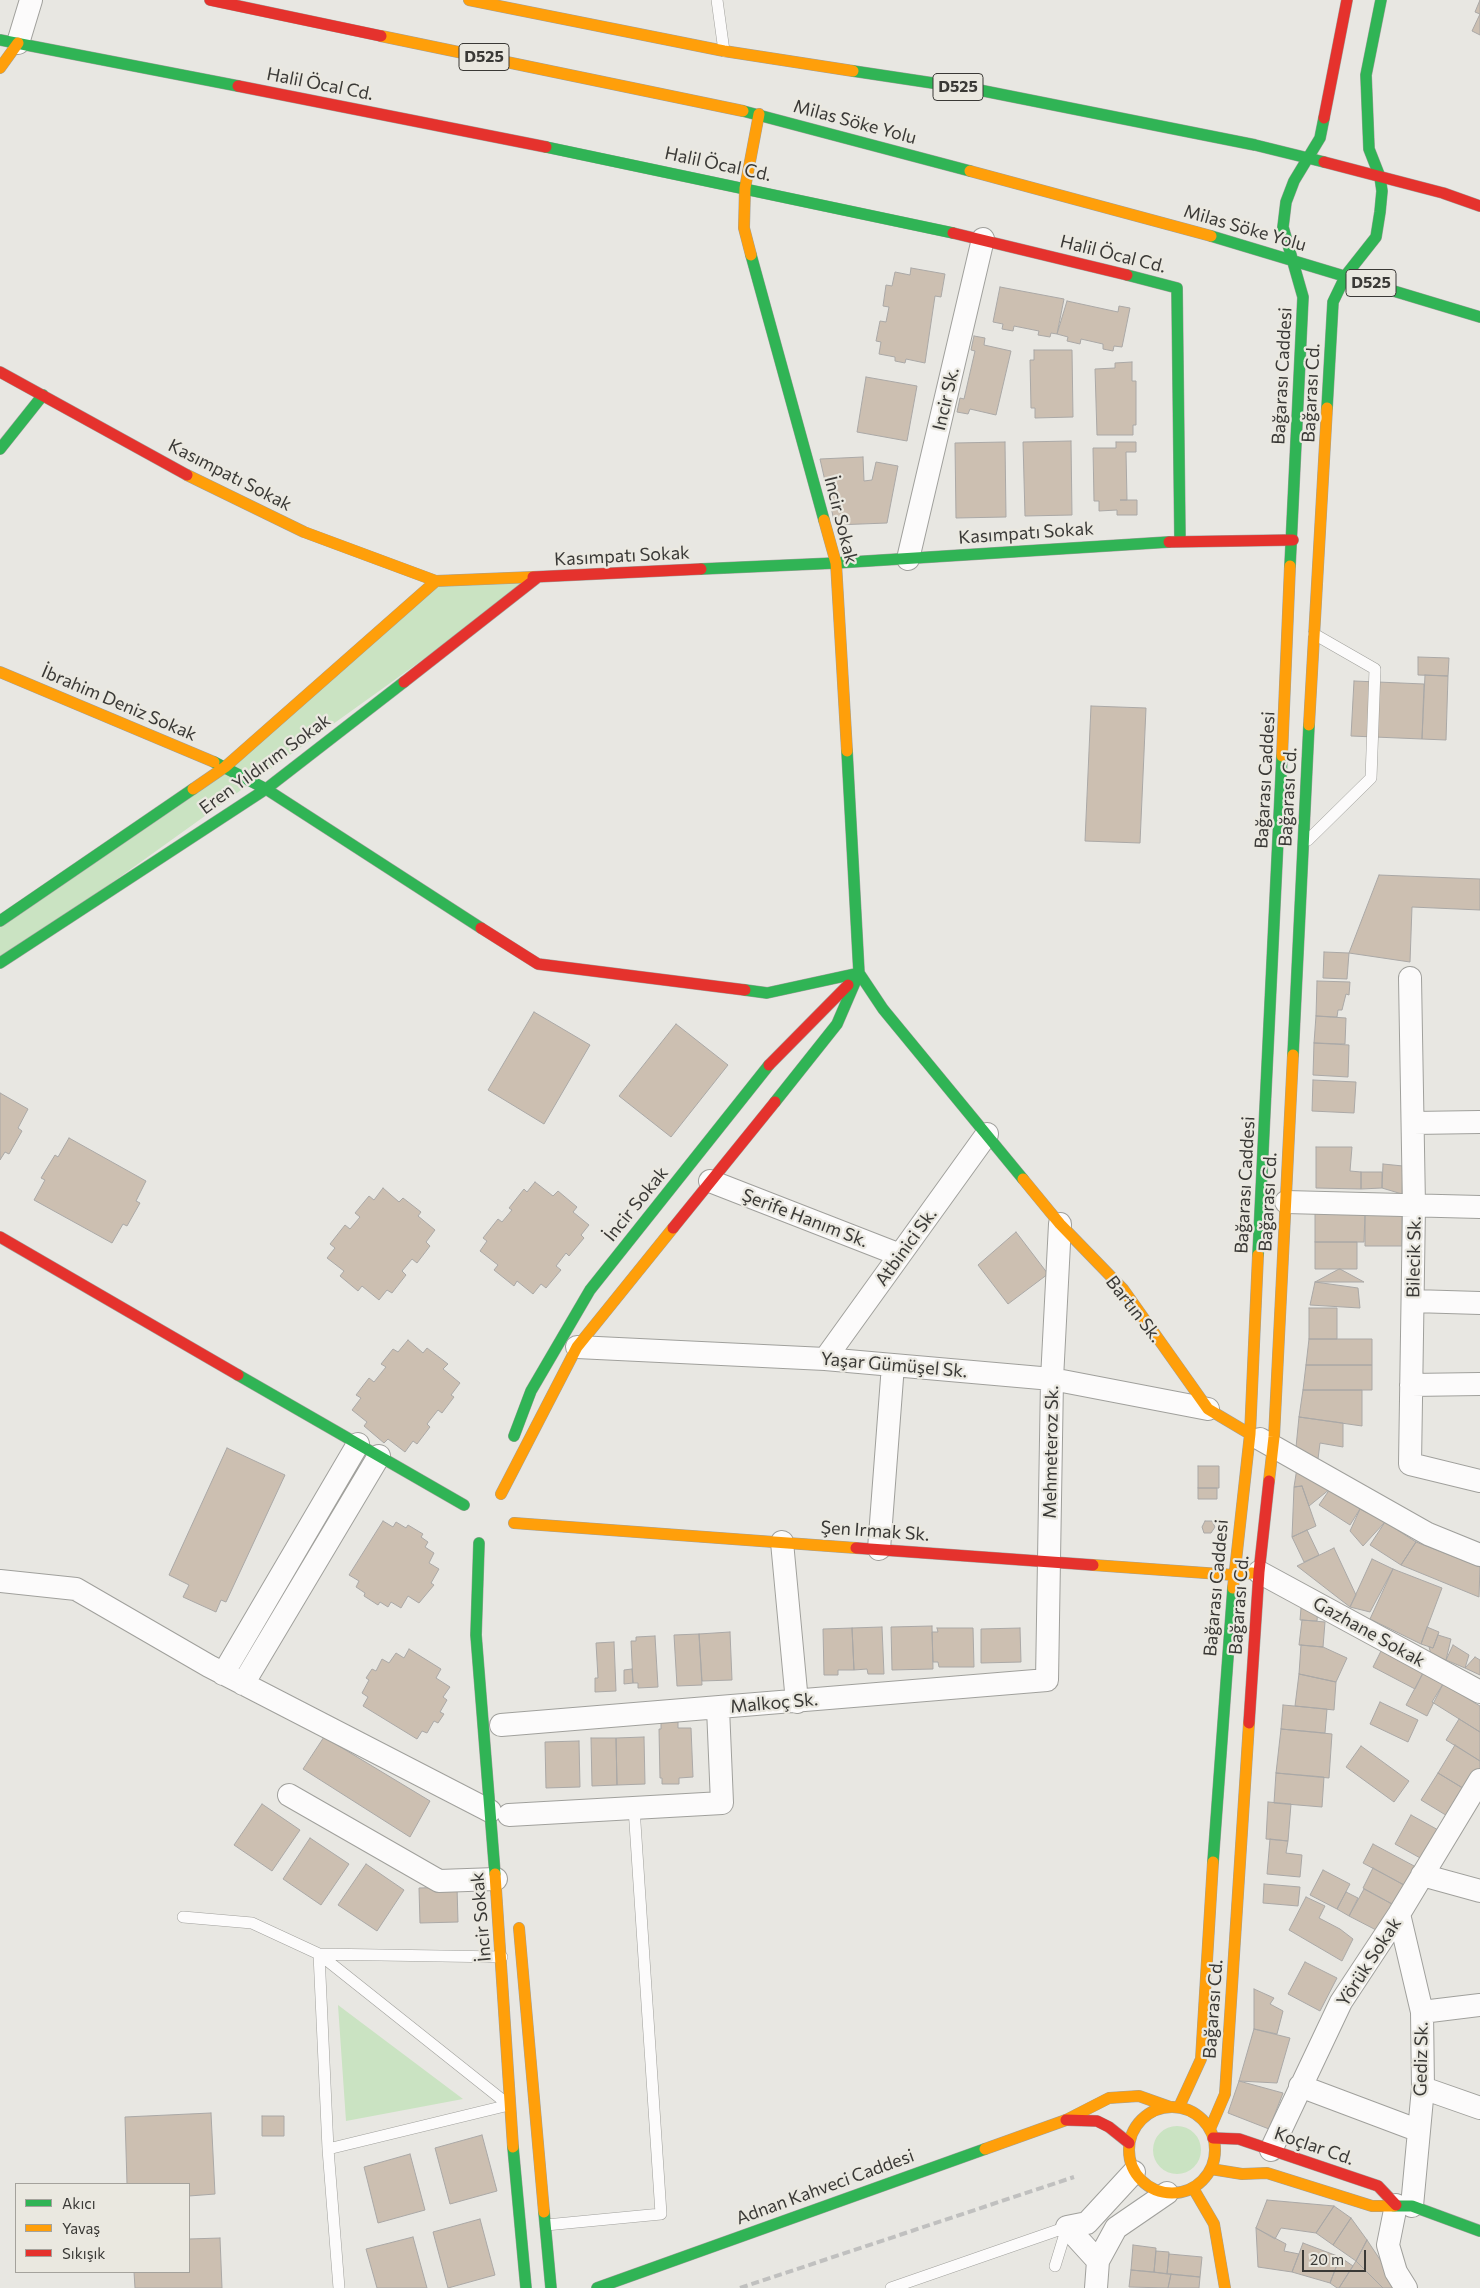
<!DOCTYPE html>
<html>
<head>
<meta charset="utf-8">
<style>
	body { margin:0 }
	#map { position:relative; width:1480px; height:2288px; overflow:hidden; background:#e8e7e2; font-family:Commissioner,sans-serif }
	canvas { display:block }
	.legend { position:absolute; left:15px; top:2183px; width:175px; height:90px; box-sizing:border-box; background:#eae8e0; border:1px solid #a4a29c; margin:0; padding:6px 9px; list-style:none; font-size:15px; color:#3a3936 }
	.legend li { display:flex; align-items:center; gap:10px; height:25px }
	.legend b { width:25px; border:1px solid #a4a29c }
	.scale { position:absolute; left:1302px; top:2250px; width:64px; height:22px; box-sizing:border-box; border:2px solid #3a3936; border-top:0; padding-left:6px; font-size:15px; line-height:18px; white-space:nowrap; color:#3a3936; -webkit-text-stroke:4px #eae8e0; paint-order:stroke }
</style>
</head>
<body>
<div id="map">
<canvas width="1480" height="2288"></canvas>
<ul class="legend">
<li><b style="height:6px;background:#30b455"></b>Akıcı</li>
<li><b style="height:6px;background:#ff9f0a"></b>Yavaş</li>
<li><b style="height:6px;background:#e5322d"></b>Sıkışık</li>
</ul>
<div class="scale">20 m</div>
</div>
<script>
const g = document.querySelector('canvas').getContext('2d');
g.lineJoin = 'round';
function paint(path, color) { g.fillStyle = color; g.fill(path, 'evenodd'); }
const toPath = rows => new Path2D(rows.map(r => 'M' + r).join(''));
function trace(path, color, width, dash) { g.strokeStyle = color; g.lineWidth = width; g.lineCap = dash ? 'butt' : 'round'; g.setLineDash(dash || []); g.stroke(path); }
function drawText(font, color, halo, rows, align = 'center') {
  g.font = font + ' Commissioner,sans-serif'; g.lineWidth = 4.5; g.setLineDash([]); g.textBaseline = 'middle'; g.strokeStyle = halo; g.fillStyle = color; for (const [text, x, y, turn = 0] of rows) {
    g.save(); g.translate(x, y); g.rotate((+turn || 0) * Math.PI / 180); g.textAlign = isNaN(turn) ? turn : align; if (halo) g.strokeText(text, 0, 0); g.fillText(text, 0, 0); g.restore();
  }
}
const green = toPath([
	[538,577,0,963,0,921,225,767,436,581],
	[338,2005,463,2099,346,2121],
	'1153 2150a24 24 0 1 1 48 0a24 24 0 1 1-48 0Z'
]);
const building = toPath([
	[1480,0,1480,35,1472,31,1480,14,1475,12,1480,0],
	[911,268,945,274,941,297,935,296,925,363,906,359,905,363,895,361,895,357,879,354,881,342,876,341,880,321,886,322,889,307,883,306,886,285,892,286,895,272,910,275,911,268],
	[1000,287,1064,299,1057,334,1051,333,1050,337,1038,335,1039,331,1014,326,1013,331,1002,329,1003,324,993,322,1000,287],
	[1067,301,1118,312,1119,306,1130,308,1122,347,1114,346,1113,351,1103,349,1103,344,1081,339,1080,344,1067,341,1068,337,1057,334,1067,301],
	[974,336,985,338,984,345,1011,351,996,415,970,409,968,414,957,412,960,398,964,399,975,351,971,350,974,336],
	[1034,350,1072,350,1073,417,1035,418,1035,408,1031,408,1030,360,1034,360,1034,350],
	[1132,362,1132,381,1136,381,1136,425,1133,425,1133,435,1097,435,1095,369,1115,368,1115,363,1132,362],
	[866,377,917,386,907,441,857,432,866,377],
	[1071,441,1072,515,1025,516,1023,442,1071,441],
	[1005,442,1006,517,956,518,955,443,1005,442],
	[1116,442,1136,442,1136,452,1126,452,1127,500,1120,500,1137,500,1137,515,1117,515,1117,510,1099,511,1099,501,1094,501,1093,448,1116,448,1116,442],
	[863,457,864,481,872,480,876,462,898,466,887,523,835,525,820,459,863,457],
	[1418,657,1449,658,1448,676,1418,675,1418,657],
	[1425,675,1448,676,1446,740,1422,739,1425,675],
	[1354,681,1424,684,1422,739,1351,736,1354,681],
	[1091,706,1146,708,1140,843,1085,841,1091,706],
	[1379,875,1480,879,1480,910,1412,907,1410,962,1349,953,1379,875],
	[1324,952,1349,953,1347,979,1323,978,1324,952],
	[1317,981,1350,982,1349,995,1346,994,1342,1010,1338,1010,1337,1017,1316,1016,1317,981],
	[534,1012,590,1045,544,1124,488,1090,534,1012],
	[1316,1016,1346,1018,1345,1044,1314,1043,1316,1016],
	[676,1024,728,1065,671,1137,619,1096,676,1024],
	[1314,1043,1349,1045,1348,1077,1313,1075,1314,1043],
	[1313,1080,1356,1082,1354,1113,1312,1111,1313,1080],
	[0,1093,28,1109,18,1128,22,1131,9,1154,5,1152,0,1160,0,1093],
	[69,1138,146,1181,136,1201,140,1203,127,1226,123,1224,112,1243,34,1200,45,1180,41,1178,55,1155,58,1157,69,1138],
	[1316,1147,1352,1147,1350,1171,1361,1172,1361,1189,1316,1188,1316,1147],
	[1383,1164,1403,1166,1402,1194,1382,1188,1383,1164],
	[1361,1172,1382,1172,1382,1188,1361,1189,1361,1172],
	[535,1182,553,1196,558,1191,577,1207,573,1212,589,1225,581,1235,584,1238,569,1256,566,1253,556,1266,561,1270,546,1288,541,1284,533,1294,517,1281,514,1286,494,1270,498,1265,480,1251,487,1241,483,1238,498,1219,502,1222,512,1210,509,1208,524,1189,527,1192,535,1182],
	[383,1188,399,1202,403,1198,421,1212,418,1216,435,1230,426,1242,430,1246,417,1263,412,1259,402,1271,406,1275,392,1293,387,1290,379,1300,362,1286,358,1291,340,1276,344,1271,327,1258,335,1248,330,1244,345,1225,350,1229,360,1217,355,1213,369,1196,374,1200,383,1188],
	[1315,1212,1365,1213,1364,1242,1315,1242,1315,1212],
	[1365,1213,1402,1213,1402,1246,1365,1246,1365,1213],
	[1016,1232,1048,1274,1008,1304,978,1265,1016,1232],
	[1315,1242,1357,1242,1357,1269,1315,1269,1315,1242],
	[1340,1269,1364,1282,1315,1282,1339,1269,1340,1269],
	[1315,1282,1358,1288,1360,1308,1310,1305,1315,1282],
	[1309,1308,1337,1308,1337,1339,1309,1339,1309,1308],
	[1309,1339,1372,1339,1372,1365,1306,1365,1309,1339],
	[408,1340,423,1353,427,1348,448,1364,443,1369,460,1383,451,1395,454,1397,442,1413,438,1410,427,1424,430,1427,417,1444,413,1441,405,1452,388,1439,384,1443,364,1426,367,1422,352,1410,361,1398,356,1395,369,1378,374,1382,386,1367,381,1364,393,1349,398,1352,408,1340],
	[1306,1365,1372,1365,1372,1390,1303,1390,1306,1365],
	[1303,1390,1362,1390,1362,1426,1299,1417,1303,1390],
	[1299,1417,1343,1423,1343,1447,1320,1443,1318,1459,1296,1447,1299,1417],
	[227,1448,285,1475,226,1602,221,1600,216,1612,183,1597,189,1585,169,1575,227,1448],
	[1198,1466,1219,1466,1219,1488,1198,1488,1198,1466],
	[1297,1468,1330,1489,1309,1506,1302,1486,1294,1487,1297,1468],
	[1302,1486,1316,1526,1292,1537,1294,1487,1302,1486],
	[1198,1488,1217,1488,1217,1499,1198,1499,1198,1488],
	[1330,1489,1360,1509,1350,1525,1319,1505,1330,1489],
	[1360,1509,1385,1522,1363,1546,1350,1531,1360,1509],
	[383,1521,393,1527,396,1522,406,1528,408,1525,423,1534,421,1537,428,1542,425,1547,434,1553,429,1563,439,1569,431,1583,434,1585,419,1603,408,1596,401,1608,391,1602,388,1607,380,1602,378,1605,364,1596,365,1593,356,1587,359,1581,349,1575,383,1521],
	[1205,1521,1212,1521,1215,1527,1211,1533,1204,1533,1202,1527,1205,1521],
	[1385,1522,1416,1542,1401,1565,1370,1545,1385,1522],
	[1307,1530,1319,1555,1304,1562,1292,1537,1307,1530],
	[1416,1542,1480,1567,1479,1597,1401,1565,1416,1542],
	[1334,1548,1356,1595,1350,1607,1297,1566,1334,1548],
	[1372,1559,1393,1569,1370,1612,1350,1607,1372,1559],
	[1393,1569,1442,1588,1421,1644,1370,1619,1393,1569],
	[1301,1608,1318,1609,1317,1621,1300,1620,1301,1608],
	[1302,1620,1325,1622,1323,1647,1299,1645,1302,1620],
	[932,1626,933,1669,892,1670,891,1627,932,1626],
	[882,1627,884,1674,868,1674,867,1669,854,1670,852,1628,882,1627],
	[1427,1627,1439,1632,1433,1648,1421,1644,1427,1627],
	[852,1628,854,1670,838,1670,838,1675,824,1675,823,1629,852,1628],
	[937,1628,973,1628,974,1667,939,1667,938,1662,933,1662,932,1632,938,1632,937,1628],
	[1020,1628,1021,1662,981,1663,981,1629,1020,1628],
	[730,1632,732,1680,702,1681,699,1634,730,1632],
	[699,1634,702,1685,677,1686,674,1635,699,1634],
	[1438,1635,1451,1639,1446,1660,1431,1654,1429,1647,1433,1648,1438,1635],
	[655,1636,658,1687,638,1688,638,1683,633,1683,631,1641,636,1641,636,1637,655,1636],
	[614,1642,616,1691,595,1692,595,1678,598,1678,596,1643,614,1642],
	[1301,1645,1323,1647,1347,1658,1336,1682,1299,1674,1301,1645],
	[1453,1645,1469,1655,1465,1668,1446,1660,1453,1645],
	[409,1649,441,1669,436,1678,450,1687,443,1697,447,1700,440,1712,444,1714,438,1723,434,1721,427,1733,422,1731,417,1739,363,1706,368,1697,362,1693,369,1680,366,1678,372,1669,376,1671,382,1659,389,1663,396,1653,404,1658,409,1649],
	[1381,1651,1423,1673,1415,1689,1373,1667,1381,1651],
	[1475,1657,1480,1660,1480,1675,1465,1668,1475,1657],
	[632,1669,633,1683,624,1684,624,1670,632,1669],
	[1423,1673,1443,1684,1427,1716,1406,1705,1423,1673],
	[1299,1674,1336,1682,1334,1710,1295,1706,1299,1674],
	[1443,1684,1480,1706,1480,1732,1432,1702,1443,1684],
	[1380,1702,1418,1720,1408,1742,1370,1724,1380,1702],
	[1283,1705,1327,1709,1325,1733,1281,1729,1283,1705],
	[1459,1719,1480,1732,1480,1761,1446,1740,1459,1719],
	[678,1722,678,1728,691,1728,693,1777,679,1778,679,1784,662,1784,662,1778,660,1778,659,1729,661,1729,661,1723,678,1722],
	[1281,1729,1332,1734,1329,1778,1276,1773,1281,1729],
	[324,1737,430,1801,410,1837,303,1769,324,1737],
	[644,1737,645,1784,617,1785,616,1738,644,1737],
	[591,1738,616,1738,617,1785,592,1786,591,1738],
	[579,1741,580,1787,546,1788,545,1742,579,1741],
	[1455,1745,1480,1761,1480,1768,1466,1790,1438,1773,1455,1745],
	[1361,1746,1409,1781,1394,1802,1346,1767,1361,1746],
	[1276,1773,1324,1777,1322,1807,1274,1803,1276,1773],
	[1438,1773,1466,1790,1449,1817,1421,1800,1438,1773],
	[1268,1802,1291,1804,1288,1841,1266,1839,1268,1802],
	[262,1804,300,1830,272,1871,234,1845,262,1804],
	[1411,1815,1440,1831,1422,1859,1395,1844,1411,1815],
	[310,1838,349,1864,321,1905,283,1879,310,1838],
	[1270,1839,1288,1841,1286,1853,1302,1855,1300,1877,1267,1874,1270,1839],
	[1373,1844,1416,1867,1404,1885,1363,1863,1373,1844],
	[366,1864,404,1890,377,1931,338,1905,366,1864],
	[1373,1868,1404,1885,1392,1904,1363,1888,1373,1868],
	[1323,1870,1350,1884,1337,1909,1310,1895,1323,1870],
	[1264,1884,1300,1887,1298,1906,1263,1903,1264,1884],
	[457,1887,458,1922,420,1923,419,1888,457,1887],
	[1364,1889,1392,1904,1378,1931,1349,1916,1364,1889],
	[1346,1892,1358,1898,1349,1916,1337,1909,1346,1892],
	[1306,1897,1325,1906,1319,1918,1340,1929,1353,1939,1342,1961,1289,1930,1306,1897],
	[1305,1962,1337,1978,1320,2011,1288,1994,1305,1962],
	[1254,1989,1274,1998,1270,2004,1283,2011,1277,2034,1254,2029,1254,1989],
	[1254,2029,1290,2038,1277,2083,1239,2081,1254,2029],
	[1239,2081,1283,2093,1269,2129,1228,2113,1239,2081],
	[211,2113,215,2194,189,2196,189,2184,127,2184,125,2117,211,2113],
	[262,2116,284,2116,284,2136,262,2136,262,2116],
	[482,2135,497,2191,450,2204,435,2148,482,2135],
	[410,2154,425,2210,378,2223,364,2167,410,2154],
	[1267,2200,1334,2206,1316,2233,1281,2228,1275,2239,1256,2228,1267,2200],
	[1334,2206,1351,2218,1333,2245,1316,2233,1334,2206],
	[1351,2218,1367,2240,1356,2261,1333,2245,1351,2218],
	[480,2219,495,2275,448,2288,433,2232,480,2219],
	[1256,2228,1286,2244,1284,2251,1299,2254,1292,2272,1258,2267,1256,2228],
	[413,2237,427,2288,377,2288,366,2249,413,2237],
	[220,2238,222,2288,135,2288,134,2272,189,2272,189,2239,220,2238],
	[1367,2240,1399,2288,1383,2288,1356,2261,1367,2240],
	[1303,2243,1340,2257,1330,2283,1292,2272,1303,2243],
	[1133,2245,1156,2248,1154,2272,1131,2270,1133,2245],
	[1156,2251,1169,2252,1167,2274,1154,2272,1156,2251],
	[1169,2254,1202,2257,1200,2277,1167,2274,1169,2254],
	[1340,2257,1353,2266,1339,2288,1337,2288,1330,2283,1340,2257],
	[1356,2261,1383,2288,1339,2288,1356,2261],
	[1131,2270,1171,2274,1168,2288,1129,2287,1131,2270],
	[1171,2274,1200,2277,1199,2288,1168,2288,1171,2274]
]);
const lane = toPath([
	[717,0,724,51],
	[1308,840,1371,778,1375,669,1314,634],
	[183,1917,252,1923,319,1954,505,2102],
	[328,2149,509,2105],
	[546,2225,661,2214,634,1808],
	[1055,2266,1067,2227],
	[339,2288,328,2149,319,1954,502,1957],
	[891,2288,1067,2227]
]);
const street = toPath([
	[18,43,31,0],
	[908,559,983,239],
	[1410,978,1414,1206,1410,1464,1480,1481],
	[1413,1123,1480,1122],
	[710,1181,900,1255],
	[1286,1202,1480,1207],
	[1413,1301,1480,1303],
	[577,1347,825,1359,1052,1379,1208,1409],
	[825,1359,987,1134],
	[1411,1385,1480,1384],
	[1260,1439,1428,1534,1480,1555],
	[782,1542,797,1702],
	[879,1549,893,1365],
	[1259,1572,1480,1692],
	[0,1581,76,1589,209,1666,490,1811],
	[223,1674,358,1444],
	[243,1684,379,1456],
	[501,1725,1047,1680,1052,1379,1060,1224],
	[289,1795,439,1881,496,1879],
	[509,1815,722,1803,718,1708],
	[1422,1875,1480,1891],
	[1399,1914,1422,2012,1423,2088,1412,2206],
	[1422,2012,1480,2005],
	[1300,2086,1417,2130],
	[1423,2088,1480,2108],
	[1271,2150,1341,2002,1399,1914,1480,1780],
	[1396,2205,1388,2245,1396,2272,1406,2288],
	[1067,2227,1087,2223,1134,2172],
	[1067,2227,1098,2261],
	[1096,2288,1098,2261,1116,2228,1167,2193]
]);
const fast = toPath([
	[0,40,238,86],
	[853,71,979,90,1255,145,1324,162],
	[743,111,970,171],
	[546,147,953,233],
	[1211,236,1480,317],
	[751,255,824,520],
	[1127,275,1177,288,1180,541],
	[1327,408,1333,302,1346,275,1376,237,1380,212,1382,191,1380,177,1369,149,1366,75,1381,0],
	[0,449,43,395],
	[1290,566,1303,297,1283,227,1286,202,1294,181,1320,138,1324,118],
	[701,569,836,563,1169,542],
	[214,762,266,789,481,928],
	[0,921,193,789],
	[0,963,266,789,404,682],
	[859,973,883,1009,1023,1179],
	[745,990,767,993,859,973],
	[1293,1055,1309,725],
	[775,1102,837,1024,859,973,847,751],
	[1258,1255,1282,756],
	[238,1375,464,1505],
	[514,1436,531,1391,590,1290,769,1065],
	[479,1543,476,1635,495,1874],
	[1213,1862,1233,1588],
	[513,2147,526,2288],
	[1394,2206,1412,2206,1480,2231],
	[544,2212,551,2288],
	[597,2288,985,2149]
]);
const slow = toPath([
	[469,0,724,51,853,71],
	[381,36,743,111],
	[0,68,18,43],
	[970,171,1211,236],
	[751,255,744,228,745,188,759,114],
	[187,475,304,532,436,581,533,577],
	[824,520,836,563,847,751],
	[0,672,214,762],
	[1309,725,1327,408],
	[1282,756,1290,566],
	[193,789,225,767,436,581],
	[1023,1179,1060,1224,1123,1289,1208,1409,1250,1434],
	[1269,1481,1274,1437,1293,1055],
	[501,1494,577,1347,673,1228],
	[514,1523,856,1548],
	[1093,1565,1234,1575,1252,1573],
	[1233,1588,1250,1434,1258,1255],
	[495,1874,513,2147],
	[519,1928,544,2212],
	'1129 2150a43 43 0 1 1 86 0a43 43 0 1 1-86 0Z',
	[1179,2107,1201,2059,1213,1862],
	[1210,2129,1225,2094,1249,1723],
	[985,2149,1066,2120,1109,2098,1139,2096,1170,2107],
	[1211,2169,1242,2174,1267,2173,1372,2206,1394,2206],
	[1193,2188,1214,2224,1225,2288]
]);
const jam = toPath([
	[210,0,381,36],
	[238,86,546,147],
	[1324,118,1347,0],
	[1324,162,1443,193,1480,206],
	[953,233,1127,275],
	[0,372,187,475],
	[1169,542,1293,540],
	[533,577,701,569],
	[404,682,538,577],
	[481,928,538,964,745,990],
	[769,1065,848,985],
	[673,1228,775,1102],
	[0,1237,238,1375],
	[856,1548,1093,1565],
	[1249,1723,1259,1572,1269,1481],
	[1066,2120,1097,2121,1109,2127,1129,2143],
	[1213,2138,1239,2139,1378,2186,1396,2205]
]);
const rail = toPath([
	[740,2288,1074,2177]
]);
const shields = [
	[484,57,50],
	[958,87,50],
	[1371,283,50]
];
const shieldNames = [
	["D525",484,57],
	["D525",958,87],
	["D525",1371,283]
];
const streetNames = [
	["Halil Öcal Cd.",320,84,11],
	["Milas Söke Yolu",855,122,15],
	["Halil Öcal Cd.",718,164,12],
	["Milas Söke Yolu",1245,228,16],
	["Halil Öcal Cd.",1113,254,14],
	["Bağarası Caddesi",1282,376,-87],
	["Bağarası Cd.",1311,393,-87],
	["Incir Sk.",946,399,-77],
	["Kasımpatı Sokak",230,475,27],
	["İncir Sokak",841,520,76],
	["Kasımpatı Sokak",1026,533,-4],
	["Kasımpatı Sokak",622,556,-3],
	["İbrahim Deniz Sokak",119,703,23],
	["Eren Yıldırım Sokak",265,764,-36],
	["Bağarası Caddesi",1265,780,-87],
	["Bağarası Cd.",1288,797,-87],
	["Bağarası Caddesi",1245,1185,-87],
	["Bağarası Cd.",1268,1202,-87],
	["İncir Sokak",636,1204,-51],
	["Şerife Hanım Sk.",805,1218,21],
	["Atbinici Sk.",906,1247,-54],
	["Bilecik Sk.",1414,1257,-89],
	["Bartın Sk.",1134,1309,52],
	["Yaşar Gümüşel Sk.",894,1365,5],
	["Mehmeteroz Sk.",1051,1452,-89],
	["Şen Irmak Sk.",875,1531,4],
	["Bağarası Caddesi",1216,1588,-85],
	["Bağarası Cd.",1239,1605,-86],
	["Gazhane Sokak",1369,1632,29],
	["Malkoç Sk.",774,1703,-5],
	["İncir Sokak",481,1917,-95],
	["Yörük Sokak",1369,1962,-57],
	["Bağarası Cd.",1213,2009,-86],
	["Gediz Sk.",1421,2059,-89],
	["Koçlar Cd.",1314,2146,19],
	["Adnan Kahveci Caddesi",825,2187,-20]
];
paint(green, '#cae3c2');
paint(building, '#ccbfb1');
trace(building, '#aaa8a6', 1);
trace(lane, '#a0a09c', 12);
trace(street, '#a0a09c', 24);
trace(fast, '#a0a09c', 12);
trace(slow, '#a0a09c', 12);
trace(jam, '#a0a09c', 12);
trace(lane, '#fcfbfb', 11);
trace(street, '#fcfbfb', 22);
trace(fast, '#30b455', 11);
trace(slow, '#ff9f0a', 11);
trace(jam, '#e5322d', 11);
trace(rail, '#c0c0bf', 4, [8, 4]);
for (const [x, y, w] of shields) { const box = new Path2D(); box.roundRect(x - w / 2, y - 13.5, w, 27, 4); g.fillStyle = '#eae8e0'; g.fill(box); trace(box, '#3a3936', 1); }
drawText('bold 16px', '#3a3936', null, shieldNames);
drawText('18px', '#3a3936', '#eae8e0', streetNames);
</script>
</body>
</html>
